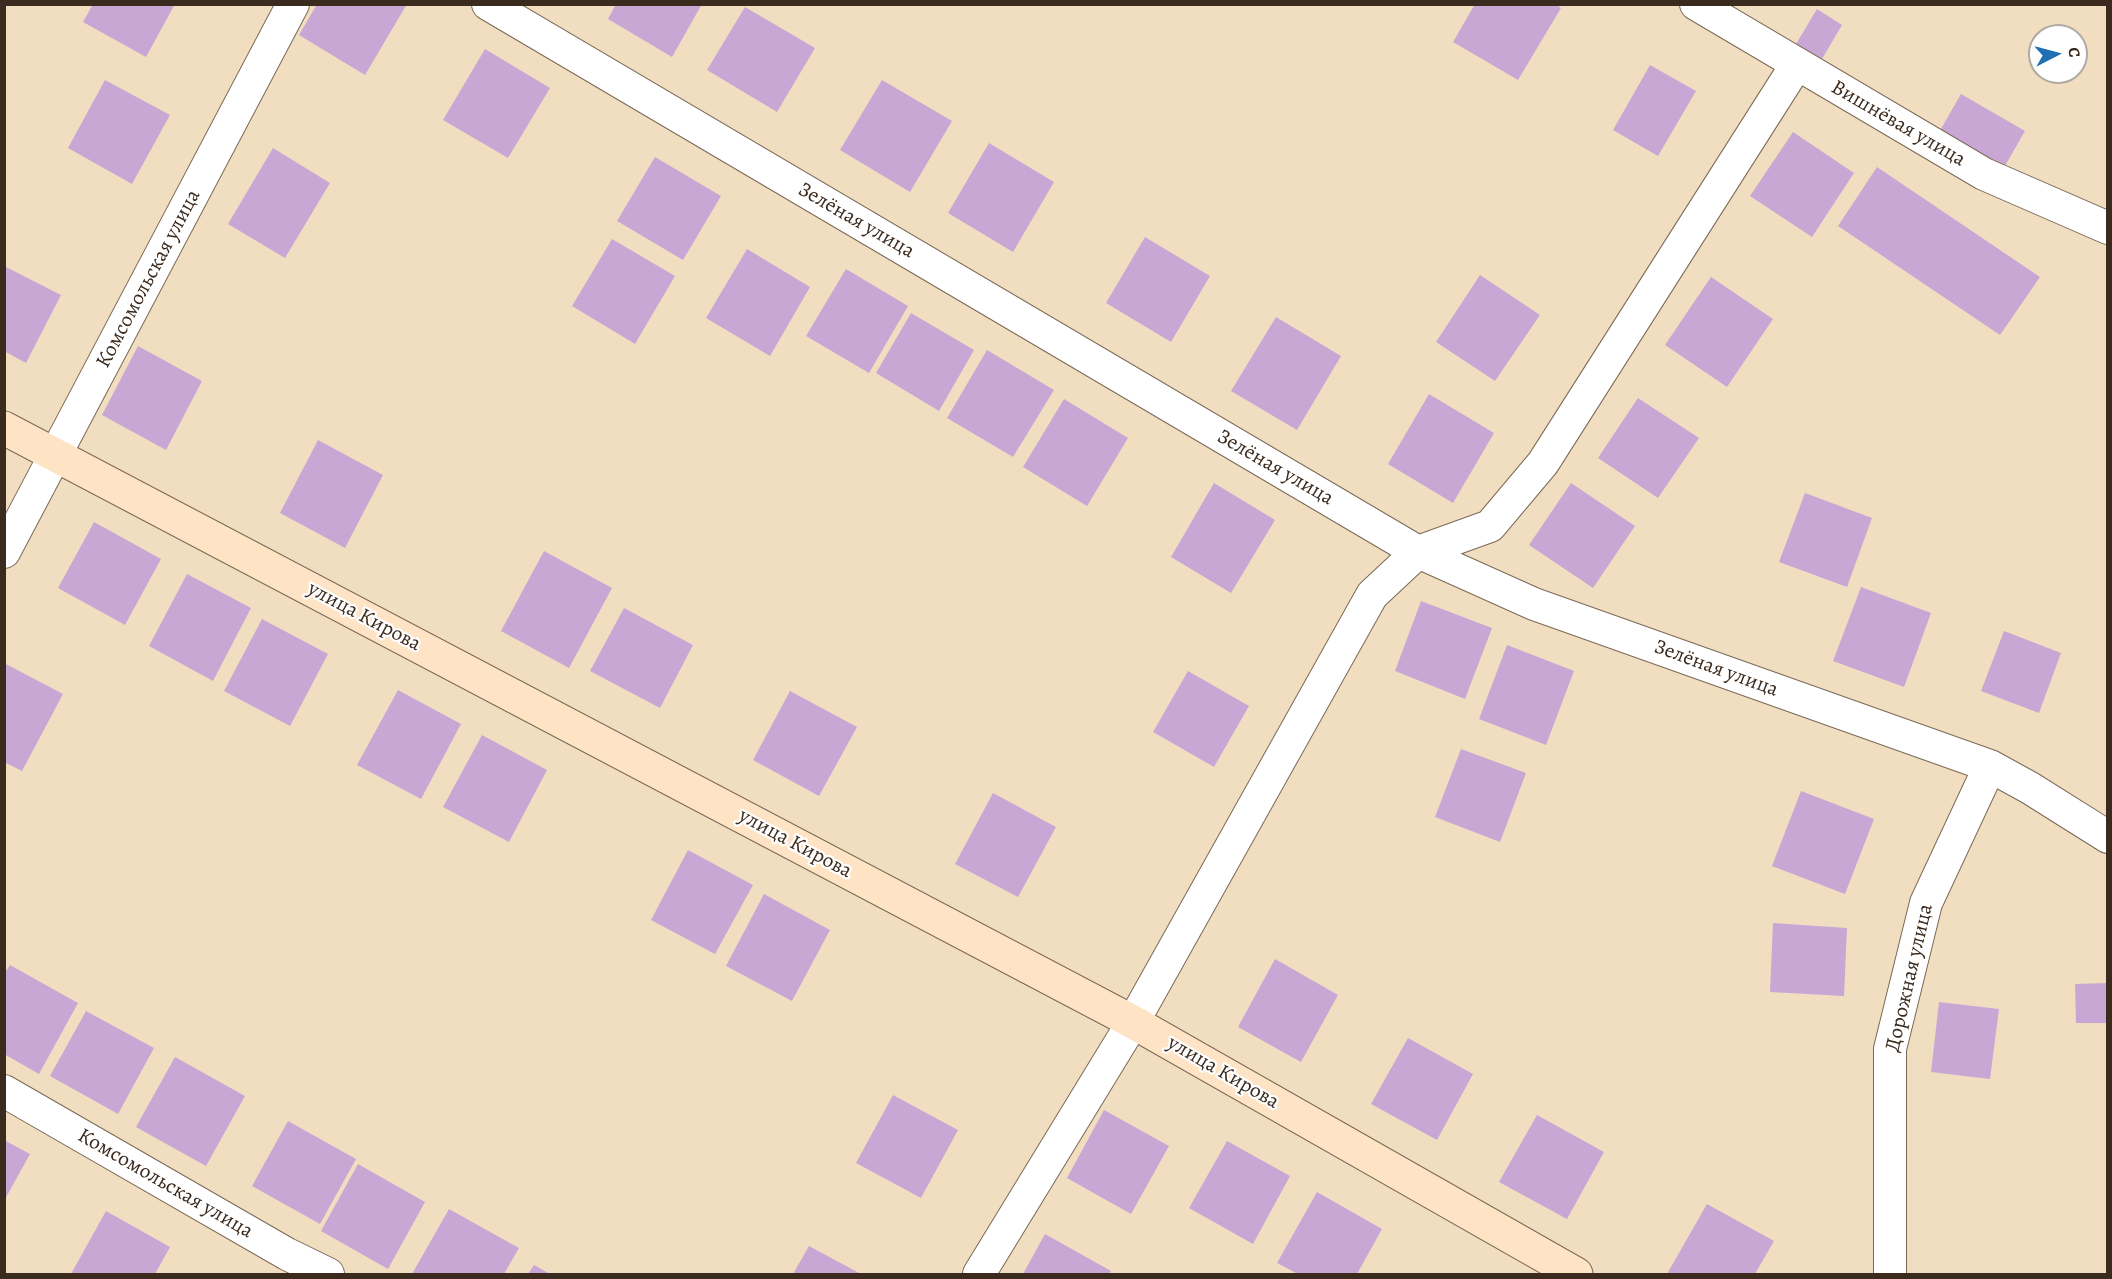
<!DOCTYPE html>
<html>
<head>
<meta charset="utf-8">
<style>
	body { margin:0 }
	#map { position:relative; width:2112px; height:1279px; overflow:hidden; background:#f1dec0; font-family:Alegreya,serif }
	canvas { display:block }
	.frame { position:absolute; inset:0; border:6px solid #3b2a1e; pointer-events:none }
	.north { position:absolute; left:2028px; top:24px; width:60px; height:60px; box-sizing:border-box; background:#fff; border:2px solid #b1aaa5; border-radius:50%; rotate:84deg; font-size:16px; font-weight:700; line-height:24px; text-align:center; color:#3b2a1e }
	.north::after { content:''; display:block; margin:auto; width:21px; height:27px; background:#1f6fb2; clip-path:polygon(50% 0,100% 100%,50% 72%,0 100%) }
</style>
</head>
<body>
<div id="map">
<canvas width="2112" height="1279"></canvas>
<div class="frame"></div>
<div class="north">С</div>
</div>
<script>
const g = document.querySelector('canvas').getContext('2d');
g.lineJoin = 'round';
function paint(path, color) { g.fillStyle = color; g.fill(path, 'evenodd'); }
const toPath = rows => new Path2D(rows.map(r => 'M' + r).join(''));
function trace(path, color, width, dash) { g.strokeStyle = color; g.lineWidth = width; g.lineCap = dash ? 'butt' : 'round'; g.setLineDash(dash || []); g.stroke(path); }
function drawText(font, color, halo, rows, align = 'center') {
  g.font = font + ' Alegreya,serif'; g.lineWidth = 4.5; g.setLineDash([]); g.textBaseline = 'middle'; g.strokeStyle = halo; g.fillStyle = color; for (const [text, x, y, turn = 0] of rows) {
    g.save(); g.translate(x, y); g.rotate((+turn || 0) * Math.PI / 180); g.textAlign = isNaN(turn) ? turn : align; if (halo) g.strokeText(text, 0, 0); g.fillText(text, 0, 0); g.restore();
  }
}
const building = toPath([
	[93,4,175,4,146,57,83,22],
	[317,4,407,4,365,75,299,35],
	[616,4,702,4,672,57,608,19],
	[1475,4,1555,4,1561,8,1518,80,1453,42],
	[745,7,815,48,777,112,707,70],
	[1817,9,1842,25,1822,59,1796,44],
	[485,49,550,88,508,158,443,120],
	[1650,65,1696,91,1658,156,1613,130],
	[105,80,170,115,132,184,68,148],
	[882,80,952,121,910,192,840,150],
	[1961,94,2025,131,1998,178,1934,141],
	[1793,132,1854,173,1812,237,1750,196],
	[989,143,1054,182,1013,252,948,213],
	[273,148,330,183,285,258,228,224],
	[655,157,721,196,683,260,617,221],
	[1877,167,2040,277,2000,335,1838,226],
	[1145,237,1210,276,1171,342,1106,303],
	[612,239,675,276,635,344,572,306],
	[747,249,810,287,770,356,706,318],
	[4,266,61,295,26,363,4,351],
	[846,269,908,306,869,373,806,336],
	[1480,275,1540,315,1495,381,1436,342],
	[1711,277,1773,319,1727,387,1665,345],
	[911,313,974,350,939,411,876,373],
	[1276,317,1341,356,1297,430,1231,391],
	[138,346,202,381,166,450,102,415],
	[987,350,1054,390,1013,457,947,418],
	[1429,394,1494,433,1453,503,1388,464],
	[1638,398,1699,438,1658,498,1598,458],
	[1064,399,1128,438,1087,506,1023,467],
	[318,440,383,475,345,548,280,513],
	[1214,483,1275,520,1231,593,1171,557],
	[1571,483,1635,526,1593,588,1529,545],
	[1805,493,1872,518,1847,587,1779,562],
	[94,522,161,559,125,625,58,588],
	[544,551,612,588,569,668,501,631],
	[187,574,251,608,213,681,149,646],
	[1861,587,1931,613,1904,687,1833,661],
	[1421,601,1492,628,1465,699,1395,671],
	[624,608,693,645,660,708,590,671],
	[262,619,328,654,290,726,224,691],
	[2004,631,2061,653,2039,713,1981,691],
	[1507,645,1574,671,1546,745,1479,719],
	[4,663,63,694,22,771,4,762],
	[1188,671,1249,706,1214,767,1153,732],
	[398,690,461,724,421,799,357,765],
	[790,691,857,727,819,796,753,760],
	[482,735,547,770,509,842,443,807],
	[1461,749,1526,773,1500,842,1435,817],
	[1801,791,1874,819,1845,894,1772,866],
	[993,793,1056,827,1018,897,955,864],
	[688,850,753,885,715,954,651,920],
	[764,894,830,930,792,1001,726,966],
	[1773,923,1847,928,1844,996,1770,992],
	[1275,959,1338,995,1301,1062,1238,1027],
	[10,965,78,1003,39,1074,4,1054,4,974],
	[2108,983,2108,1023,2076,1023,2075,984],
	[1939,1002,1999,1009,1990,1079,1931,1072],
	[86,1011,154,1048,118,1114,50,1076],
	[1408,1038,1473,1074,1437,1140,1371,1104],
	[175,1057,245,1096,206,1166,136,1127],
	[893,1095,958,1130,921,1198,856,1163],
	[1104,1110,1169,1146,1131,1214,1067,1178],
	[1537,1115,1604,1152,1567,1219,1499,1182],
	[288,1121,356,1159,320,1224,252,1186],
	[4,1140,30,1154,4,1201],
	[1227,1141,1290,1176,1253,1244,1189,1208],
	[358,1164,425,1202,388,1269,321,1231],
	[1317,1192,1382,1229,1357,1274,1298,1274,1277,1263],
	[1707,1204,1774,1241,1755,1274,1667,1274],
	[449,1209,519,1248,504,1274,412,1274],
	[106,1211,170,1247,155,1274,71,1274],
	[1045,1234,1111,1271,1109,1274,1023,1274],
	[809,1246,861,1274,793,1274],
	[534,1265,550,1274,528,1274]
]);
const street = toPath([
	[488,4,1418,552,1534,604,1990,766,2030,788,2108,837],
	[1696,4,1984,174,2108,228],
	[4,552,293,4],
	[4,1091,287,1254,328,1274],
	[979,1274,1133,1022,1372,595,1418,552,1490,526,1543,463,1797,64],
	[1890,1274,1890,1049,1926,903,1990,766]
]);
const secondary = toPath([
	[4,428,1133,1022,1576,1274]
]);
const streetNames = [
	["Вишнёвая улица",1898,124,30],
	["Зелёная улица",856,221,30],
	["Комсомольская улица",149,279,-62],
	["Зелёная улица",1275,468,30],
	["улица Кирова",364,617,28],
	["Зелёная улица",1716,669,20],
	["улица Кирова",795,844,28],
	["Дорожная улица",1910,978,-77],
	["улица Кирова",1223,1073,30],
	["Комсомольская улица",165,1184,30]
];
paint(building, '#c9a7d5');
trace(street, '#7b6957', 34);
trace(secondary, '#7b6957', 35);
trace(street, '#fff', 32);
trace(secondary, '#fee4c5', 33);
drawText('21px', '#3b2a1e', '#fff', streetNames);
</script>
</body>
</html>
